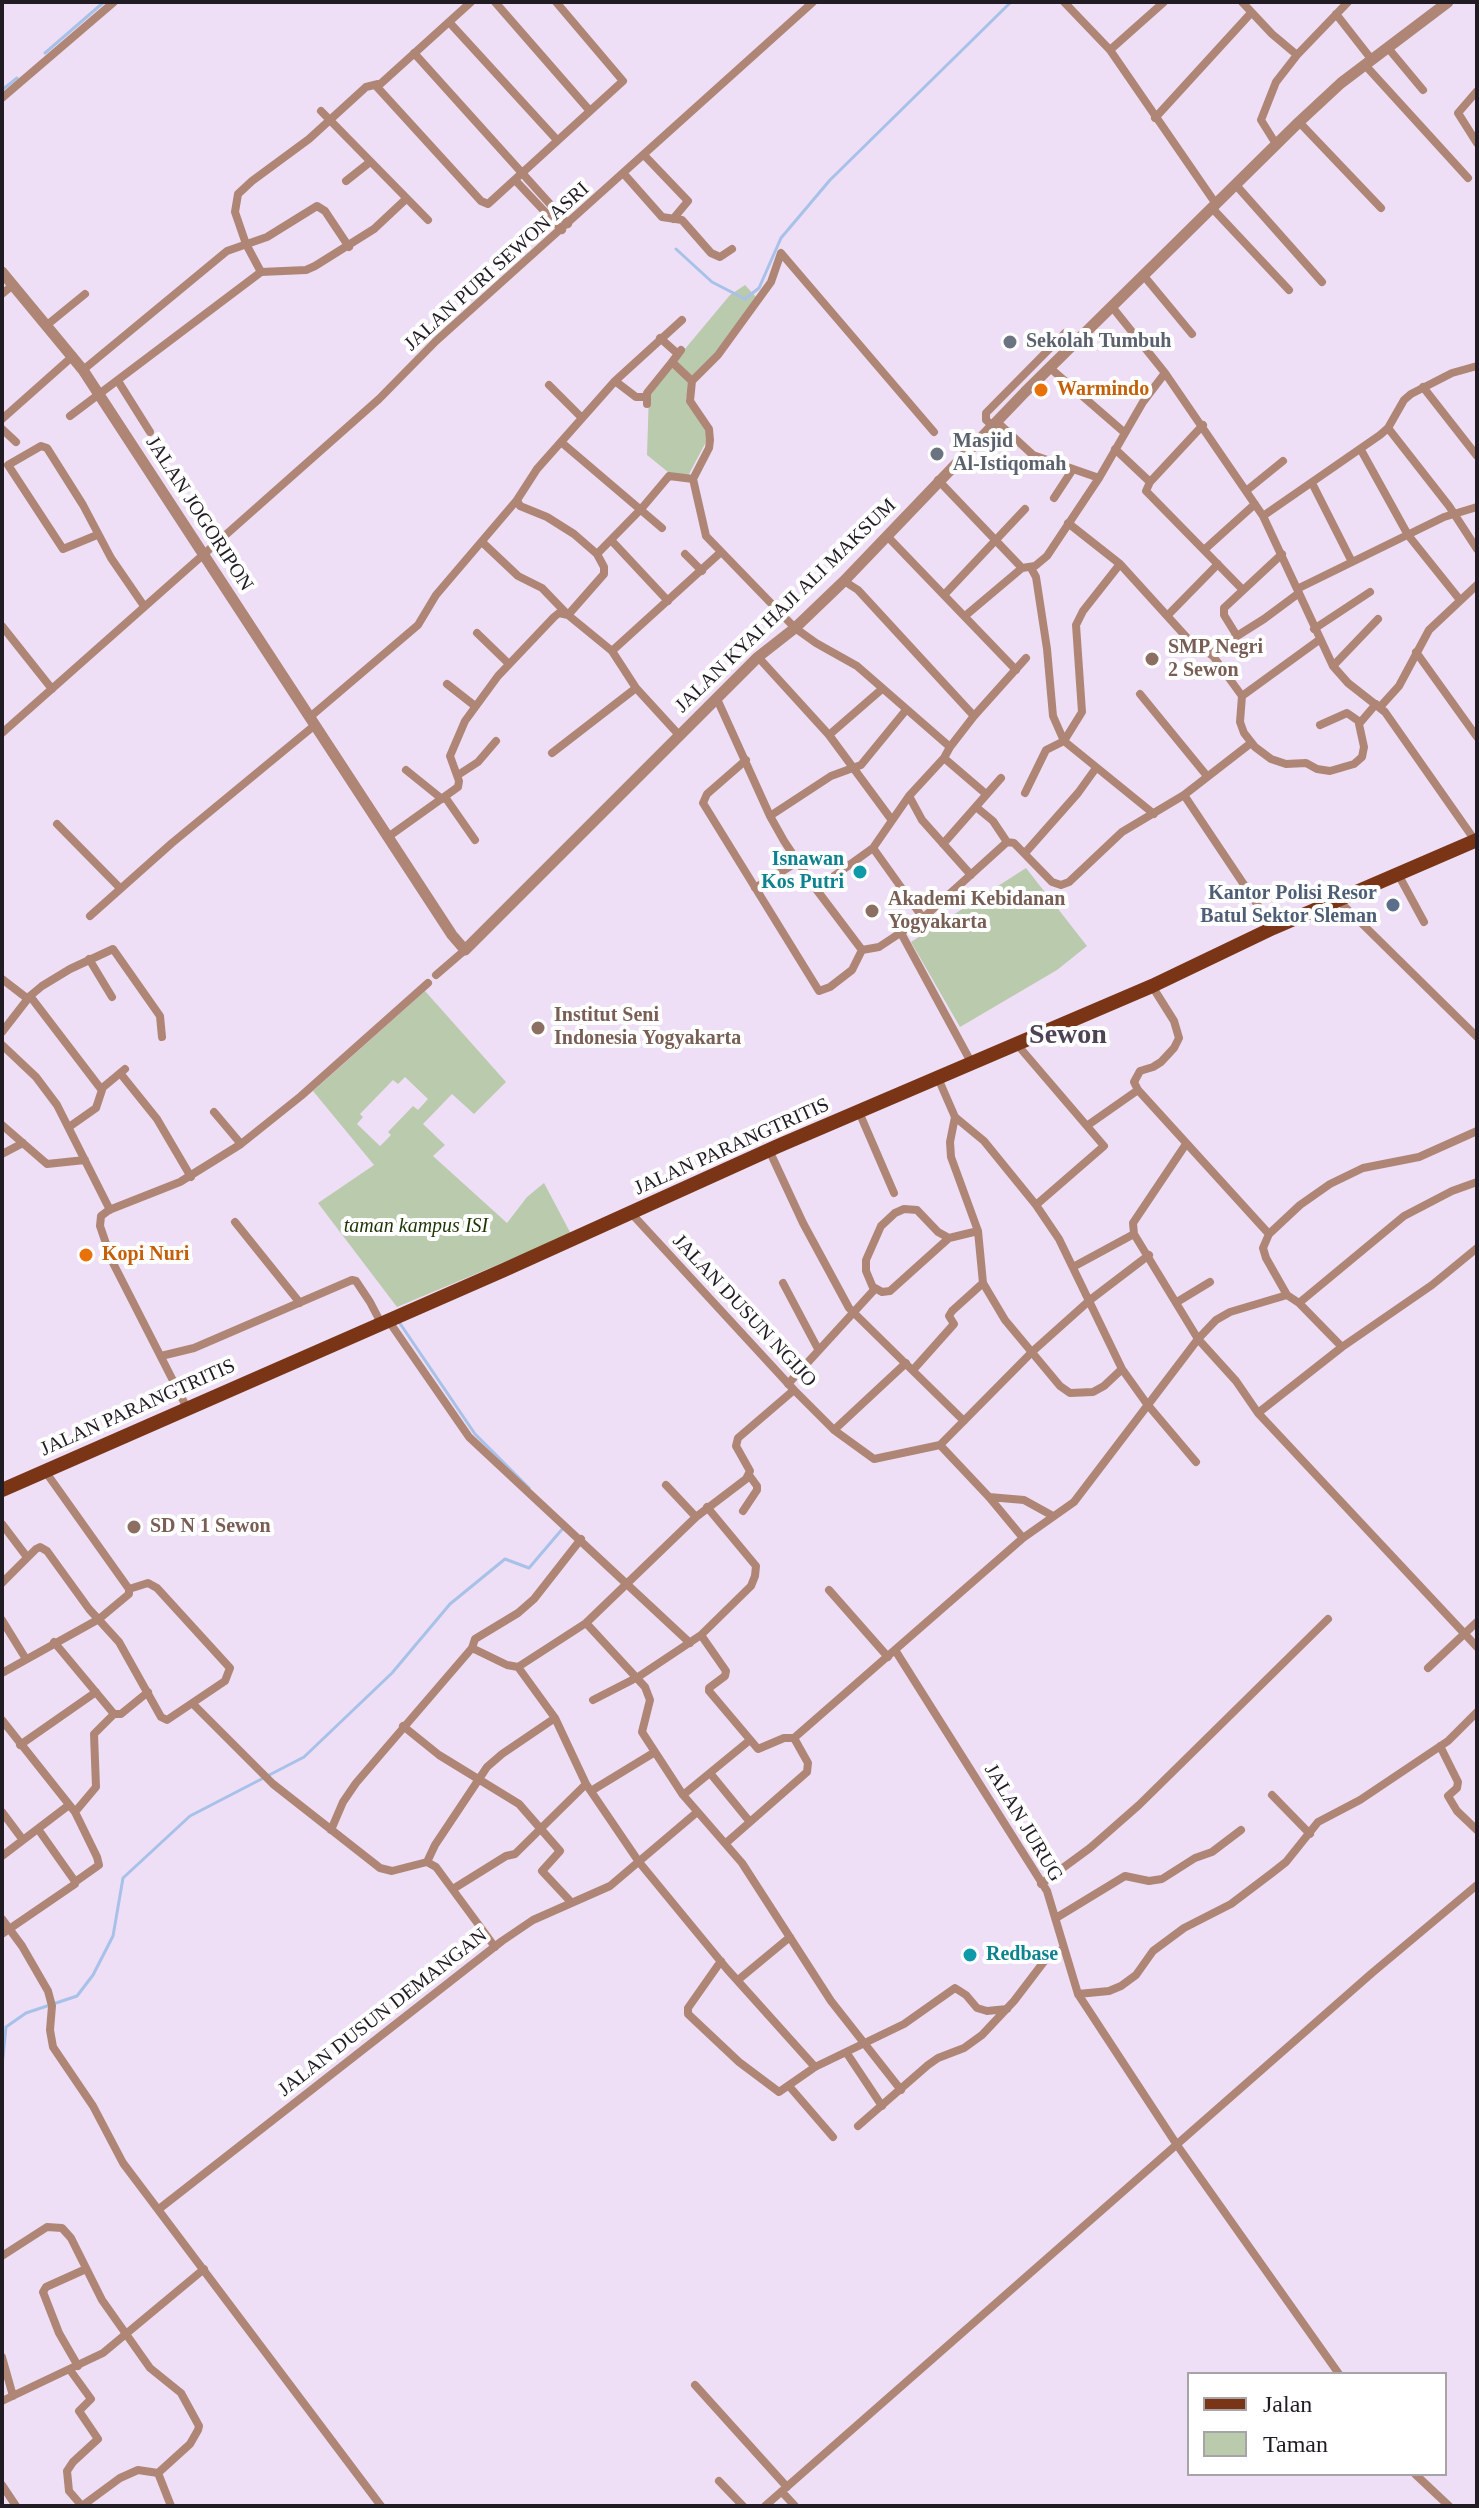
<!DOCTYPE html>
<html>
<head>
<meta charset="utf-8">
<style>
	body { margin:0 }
	#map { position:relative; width:1479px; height:2508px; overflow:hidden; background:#eedff6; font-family:"Times New Roman",serif }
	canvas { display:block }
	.frame { position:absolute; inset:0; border:4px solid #211c24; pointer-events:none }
	.legend { position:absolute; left:1187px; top:2372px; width:260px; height:104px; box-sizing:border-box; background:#fff; border:2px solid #a6a4a7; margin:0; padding:10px 14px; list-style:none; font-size:24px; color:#211c24 }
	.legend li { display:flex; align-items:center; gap:16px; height:40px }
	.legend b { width:40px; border:2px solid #a6a4a7 }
</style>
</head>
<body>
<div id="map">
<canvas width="1479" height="2508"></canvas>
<div class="frame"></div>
<ul class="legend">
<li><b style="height:10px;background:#793516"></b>Jalan</li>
<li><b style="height:22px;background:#bacaad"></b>Taman</li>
</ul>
</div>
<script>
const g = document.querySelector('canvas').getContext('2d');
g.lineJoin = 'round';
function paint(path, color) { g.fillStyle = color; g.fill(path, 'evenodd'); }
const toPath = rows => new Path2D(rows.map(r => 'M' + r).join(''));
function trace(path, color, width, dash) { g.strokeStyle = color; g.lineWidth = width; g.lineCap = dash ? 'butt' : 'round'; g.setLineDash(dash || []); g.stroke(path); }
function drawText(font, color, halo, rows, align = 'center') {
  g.font = font + ' "Times New Roman",serif'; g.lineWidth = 8; g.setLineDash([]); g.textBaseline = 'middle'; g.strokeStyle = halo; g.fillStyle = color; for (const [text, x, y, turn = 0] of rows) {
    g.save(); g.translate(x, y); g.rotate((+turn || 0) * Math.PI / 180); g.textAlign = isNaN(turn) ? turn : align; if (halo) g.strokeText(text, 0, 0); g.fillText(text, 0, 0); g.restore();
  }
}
const green = toPath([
	[745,285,757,298,716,354,690,378,686,400,705,426,707,440,688,476,668,472,647,455,649,392,730,295],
	[1026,868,1087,946,1057,970,960,1027,911,942],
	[425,991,506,1082,474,1114,452,1094,423,1124,445,1145,433,1156,507,1223,527,1197,544,1183,571,1234,397,1307,318,1203,374,1165,313,1091],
	[405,1077,428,1099,418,1110,413,1106,388,1132,391,1135,380,1146,357,1124,363,1117,360,1114,393,1080,398,1084]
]);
const stream = toPath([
	[45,53,104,2],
	[2,90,17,78],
	[676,249,712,282,745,299,759,288,781,238,830,180,1011,2],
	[399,1322,475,1434,529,1488],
	[2,2066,6,2027,26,2013,77,1996,93,1975,113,1936,123,1878,190,1816,304,1757,392,1673,450,1604,505,1559,529,1568,564,1527]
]);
const minor = toPath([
	[471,2,377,87,481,201,488,204,623,81,556,2],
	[495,2,590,111],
	[1064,2,1110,50,1216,204],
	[1242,2,1272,34,1297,55],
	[1336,14,1372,60],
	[449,22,557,140],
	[1388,48,1423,90],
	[1110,50,1164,2],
	[414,53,568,224],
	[1365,65,1468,178],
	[1477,91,1458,113,1477,143],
	[2,98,114,2],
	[321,111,428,220],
	[1155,118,1251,13],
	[1299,122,1381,208],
	[1276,144,1261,120,1276,82,1297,55,1348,2],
	[644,155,688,201,673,219],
	[624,174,662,217,682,220,711,253,720,257,732,249],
	[515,180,562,230],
	[346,181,370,162],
	[1235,184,1322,282],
	[1212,208,1289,290],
	[261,272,246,244,235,212,238,194,252,181,309,139,366,87,378,84],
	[1144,276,1192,334],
	[2,294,13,285],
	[1113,308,1165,373,1263,516,1333,666,1348,683,1385,712,1476,842],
	[47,325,85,294],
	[660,338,678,354],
	[681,350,672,362,692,381],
	[1050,368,1125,433],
	[83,370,227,251,267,237,317,206,325,211,349,247],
	[118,381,150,432],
	[615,381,636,397,646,397],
	[549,385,582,418],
	[1423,387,1477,456],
	[647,404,647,393,672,362],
	[70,416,261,272,306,270,315,266,374,229,406,199],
	[2,419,73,356],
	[997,422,1033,455,1099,478],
	[1203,425,1150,482,1146,491,1243,590],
	[993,426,986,420,986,413,1065,333],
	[1388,428,1449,506,1477,549],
	[2,429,16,442],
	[934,432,781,253,771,282,718,355,692,381,690,401,709,429,710,440,709,448,693,479,706,536,795,628,816,643,857,666,950,747],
	[561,442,662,528],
	[1115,449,1150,482],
	[1361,450,1408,535,1460,600],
	[938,480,1022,568],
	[1312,483,1351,560],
	[1246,491,1283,461],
	[1054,498,1073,469],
	[1263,516,1380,435,1388,428,1404,400,1411,394,1452,373,1477,366],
	[1068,523,1120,564,1189,640,1213,656,1242,696,1240,722,1244,733,1255,747,1271,759,1286,764,1306,763,1317,769,1330,771,1354,764,1362,757,1364,747,1359,724,1376,704],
	[97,535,63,549,8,465,41,446,47,448,83,505,111,558,144,606],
	[888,537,1016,670],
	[611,540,668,601],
	[482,542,518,576,542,588,568,615,604,574,604,567,597,554,642,508,669,476,693,479],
	[1204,550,1255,504],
	[597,554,574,534,547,517,520,506,517,500,537,469,615,381,682,320],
	[685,554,702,571],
	[1031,568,1036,577,1047,649,1053,716,1064,741,1154,814],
	[844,581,858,590,974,716],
	[1297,589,1444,517,1477,507],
	[944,595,1025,509],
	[1168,615,1218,564],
	[965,616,1022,568,1035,566,1047,556,1099,478,1143,402,1165,373],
	[2,626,52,689],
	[1314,629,1370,592],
	[477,633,509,664],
	[1237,636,1224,615,1224,608,1282,554],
	[1416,652,1477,737],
	[1210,653,1264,619,1299,593],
	[758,657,829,735,891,819],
	[1333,666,1378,619],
	[447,684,475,706],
	[1140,694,1207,776],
	[1242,696,1319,640],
	[717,699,770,816,784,841,816,889,862,950],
	[1380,707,1399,686,1429,630,1477,585],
	[310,717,418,625,436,595,517,500],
	[1320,725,1347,713,1360,722],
	[2,733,379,399,436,341,813,2],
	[679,735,636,688,612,651,721,552],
	[829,735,882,689],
	[552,753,636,688],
	[944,758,986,794],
	[746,760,707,794,703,803,819,991,830,987,852,970,862,950,879,947,923,918,1007,842],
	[406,770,442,799],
	[458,775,478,762,496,741],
	[1025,793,1046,750,1064,741,1082,712,1076,625,1083,611,1120,564],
	[1184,795,1273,928],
	[909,796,922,820,971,875],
	[445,797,475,840],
	[976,807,993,821,1007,842,1014,843,1052,882,1061,885,1069,882,1122,832,1184,795,1251,743],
	[770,816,831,776,861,765,906,710],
	[57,824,120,888],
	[388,837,458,787,459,781,450,756,465,721,498,676,554,617,559,613,568,615,612,651],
	[943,844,1001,778],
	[873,848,923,918],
	[1025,853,1078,793,1096,768],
	[1398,874,1424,922],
	[755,888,797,862],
	[816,889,873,848,909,796,944,758,950,747,974,716,1026,658],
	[1338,900,1477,1037],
	[90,916,172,843,315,725],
	[901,933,971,1062],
	[89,959,112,997],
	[436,975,465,950],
	[2,979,28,999],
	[1152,986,1174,1021,1179,1038,1174,1048,1161,1062,1153,1067,1140,1071,1134,1082,1138,1090,1269,1234],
	[30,996,101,1089,125,1069],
	[2,1032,30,996,42,986,70,969,113,949,160,1016,162,1037],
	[1015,1042,1104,1146,1036,1205],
	[2,1045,36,1077,57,1105,110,1210],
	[120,1073,157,1119,191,1177],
	[938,1078,955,1117,984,1141,1036,1205,1059,1239,1122,1369,1147,1404,1196,1462],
	[214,1112,241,1144],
	[859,1112,894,1193],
	[955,1117,950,1142,951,1157,978,1231,983,1283,1005,1320,1060,1386,1070,1393,1093,1392,1104,1386,1122,1369],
	[2,1125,47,1164,85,1160],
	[1088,1125,1138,1090],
	[69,1127,96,1108,102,1090],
	[1477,1131,1419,1157,1363,1168,1330,1184,1300,1205,1269,1234,1263,1248,1266,1258,1287,1295,1299,1303,1404,1216,1452,1191,1477,1182],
	[1186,1144,1133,1223,1134,1234,1198,1339,1236,1381,1258,1413,1477,1647],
	[769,1150,803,1223,849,1308,964,1421],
	[2,1154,23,1143],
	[631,1213,794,1390,834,1430,874,1459,940,1445,1033,1351,1090,1300,1149,1255],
	[235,1222,300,1303],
	[1073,1267,1134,1234],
	[783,1283,818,1349],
	[875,1288,882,1292,890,1291,949,1238],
	[1177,1302,1210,1282],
	[1299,1303,1342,1347],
	[388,1320,469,1437,690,1643],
	[161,1356,194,1348,352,1280,356,1281,370,1302,381,1323],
	[913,1370,954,1324,949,1316,952,1311,983,1283],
	[788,1384,874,1290,866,1271,866,1260,881,1226,895,1213,904,1209,917,1210,938,1232,949,1238,978,1231],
	[187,1408,112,1261,100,1226,101,1216,109,1210,180,1182,241,1144,301,1096,428,983],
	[1258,1413,1342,1347,1432,1285,1477,1248],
	[834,1430,906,1363],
	[940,1445,989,1497,1023,1538],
	[666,1485,696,1517],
	[989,1497,1024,1500,1053,1516],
	[743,1511,757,1490,757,1486,749,1475],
	[2,1524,27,1557],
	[2,1583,36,1549,40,1547,47,1551,89,1609,119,1642,161,1717,167,1720,225,1681,230,1668,157,1588,148,1583,129,1589],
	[829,1590,888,1657],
	[2,1620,26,1659],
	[586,1623,645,1687,650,1700,642,1732,683,1795,742,1863,831,2001,901,2090],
	[701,1635,726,1671,725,1676,709,1688,709,1691,758,1749,784,1738,794,1738],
	[54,1642,114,1714,121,1714,148,1692],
	[472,1648,507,1665,518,1667,586,1623,696,1517,746,1479,750,1471,736,1446,738,1438,794,1390],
	[895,1650,1047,1891,1078,1994,1177,2145,1339,2374],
	[518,1667,555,1718,586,1784,639,1862,727,1969,815,2067],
	[1428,1668,1477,1622],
	[2,1673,99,1619,129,1594,129,1589,45,1471],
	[593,1700,638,1677,701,1635,751,1586,755,1576,756,1566,707,1507],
	[193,1704,273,1784,380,1868,392,1871,427,1862,436,1867,495,1947],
	[2,1720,75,1812,97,1857,99,1865,75,1882],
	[403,1726,439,1755,519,1804,560,1851,542,1871,571,1902],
	[20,1745,96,1692],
	[1440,1746,1458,1782,1457,1788,1448,1796,1457,1811,1477,1830],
	[710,1773,750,1822],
	[591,1791,655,1752],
	[683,1795,750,1740],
	[1272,1795,1310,1834],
	[2,1812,23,1840],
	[75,1812,96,1787,94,1734,114,1714],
	[331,1830,343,1802,356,1783,472,1648,475,1639,518,1613,534,1599,581,1539],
	[726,1843,807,1772,808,1763,794,1738,1023,1538,1074,1502,1198,1339,1216,1320,1230,1312,1287,1295],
	[2,1856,69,1805],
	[427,1862,435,1845,487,1767,502,1754,555,1718],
	[1041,1884,1090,1848,1139,1805,1328,1619],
	[453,1889,506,1856,515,1854,586,1784],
	[1056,1918,1125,1876,1149,1881,1162,1879,1195,1858,1212,1852,1241,1830],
	[2,1919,22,1946,48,1991,52,2006,50,2030,53,2047,93,2106,123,2163,381,2506],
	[2,1934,75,1884,74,1880,38,1829],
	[721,1961,688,2008,688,2014,739,2062,779,2092,815,2067,904,2024,955,1988,966,1995,977,2008,987,2011,1007,2009],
	[738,1980,790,1937],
	[1078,1994,1109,1991,1121,1986,1136,1975,1153,1951,1184,1928,1231,1904,1272,1873,1286,1862,1318,1822,1360,1800,1448,1741,1477,1712],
	[846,2052,882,2106],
	[789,2086,833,2137],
	[858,2126,928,2065,938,2058,964,2048,982,2035,1014,2001,1046,1959,1063,1949],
	[159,2209,502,1941,533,1920,610,1886,696,1813],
	[2,2256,47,2227,62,2228,71,2238,102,2300,150,2368,181,2393,199,2426,198,2430,190,2444,158,2473,171,2506],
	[2,2357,13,2396],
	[78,2366,59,2333,43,2292,46,2287,86,2269],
	[70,2370,91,2399,79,2411,98,2439,73,2462,67,2471,69,2491,82,2506],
	[695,2385,787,2487],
	[2,2401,103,2353,204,2269],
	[1415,2474,1449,2506],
	[719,2481,743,2506],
	[2,2485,16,2506],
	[782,2492,795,2506],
	[82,2506,120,2478,138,2470,158,2473],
	[765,2506,1372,1973,1477,1885]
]);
const tertiary = toPath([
	[2,272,83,370,388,837,452,935,465,950,758,657,795,628,844,581,1025,392,1299,122,1341,83,1448,2]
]);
const primary = toPath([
	[2,1490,504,1270,778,1146,1152,986,1273,928,1477,840]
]);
const markers = [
	[1010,342,8,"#6b7280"],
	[1041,390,8,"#e8710a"],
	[937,454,8,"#6b7280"],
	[1152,659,8,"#8d6e63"],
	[860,872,8,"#0f9aa8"],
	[1393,905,8,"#5c6f8a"],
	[872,911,8,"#8d6e63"],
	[538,1028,8,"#8d6e63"],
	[86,1255,8,"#e8710a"],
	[134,1527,8,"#8d6e63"],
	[970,1955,8,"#0f9aa8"]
];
const streetNames = [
	["JALAN PURI SEWON ASRI",497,267,-42],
	["JALAN JOGORIPON",199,514,57],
	["JALAN KYAI HAJI ALI MAKSUM",786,606,-44],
	["JALAN PARANGTRITIS",732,1147,-24],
	["JALAN DUSUN NGIJO",744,1311,47],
	["JALAN PARANGTRITIS",138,1408,-24],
	["JALAN JURUG",1023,1823,59],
	["JALAN DUSUN DEMANGAN",383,2013,-38]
];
const worshipNames = [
	["Sekolah Tumbuh",1026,342],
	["Masjid",953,442],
	["Al-Istiqomah",953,465]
];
const foodNames = [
	["Warmindo",1057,390],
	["Kopi Nuri",102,1255]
];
const educationNames = [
	["SMP Negri",1168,648],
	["2 Sewon",1168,671],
	["Akademi Kebidanan",888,900],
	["Yogyakarta",888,923],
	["Institut Seni",554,1016],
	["Indonesia Yogyakarta",554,1039],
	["SD N 1 Sewon",150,1527]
];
const cultureNames = [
	["Isnawan",844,860],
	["Kos Putri",844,883],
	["Redbase",986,1955,"left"]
];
const serviceNames = [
	["Kantor Polisi Resor",1377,894],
	["Batul Sektor Sleman",1377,917]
];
const parkNames = [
	["taman kampus ISI",416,1227]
];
const districtNames = [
	["Sewon",1068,1036]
];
paint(green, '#bacaad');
trace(stream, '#a7c1e8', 3);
trace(minor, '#af8676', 8);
trace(tertiary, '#af8676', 11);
trace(primary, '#793516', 14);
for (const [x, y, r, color] of markers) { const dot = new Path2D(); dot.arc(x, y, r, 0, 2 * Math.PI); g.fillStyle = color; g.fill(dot); trace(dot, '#fff', 3); }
drawText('20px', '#211c24', '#fff', streetNames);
drawText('bold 20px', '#5b616d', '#fff', worshipNames, 'left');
drawText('bold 20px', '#c56008', '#fff', foodNames, 'left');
drawText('bold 20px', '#785e54', '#fff', educationNames, 'left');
drawText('bold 20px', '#0d838f', '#fff', cultureNames, 'right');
drawText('bold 20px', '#4e5e75', '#fff', serviceNames, 'right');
drawText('italic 20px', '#1f3405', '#fff', parkNames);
drawText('bold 28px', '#4e4255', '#fff', districtNames);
</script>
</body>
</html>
